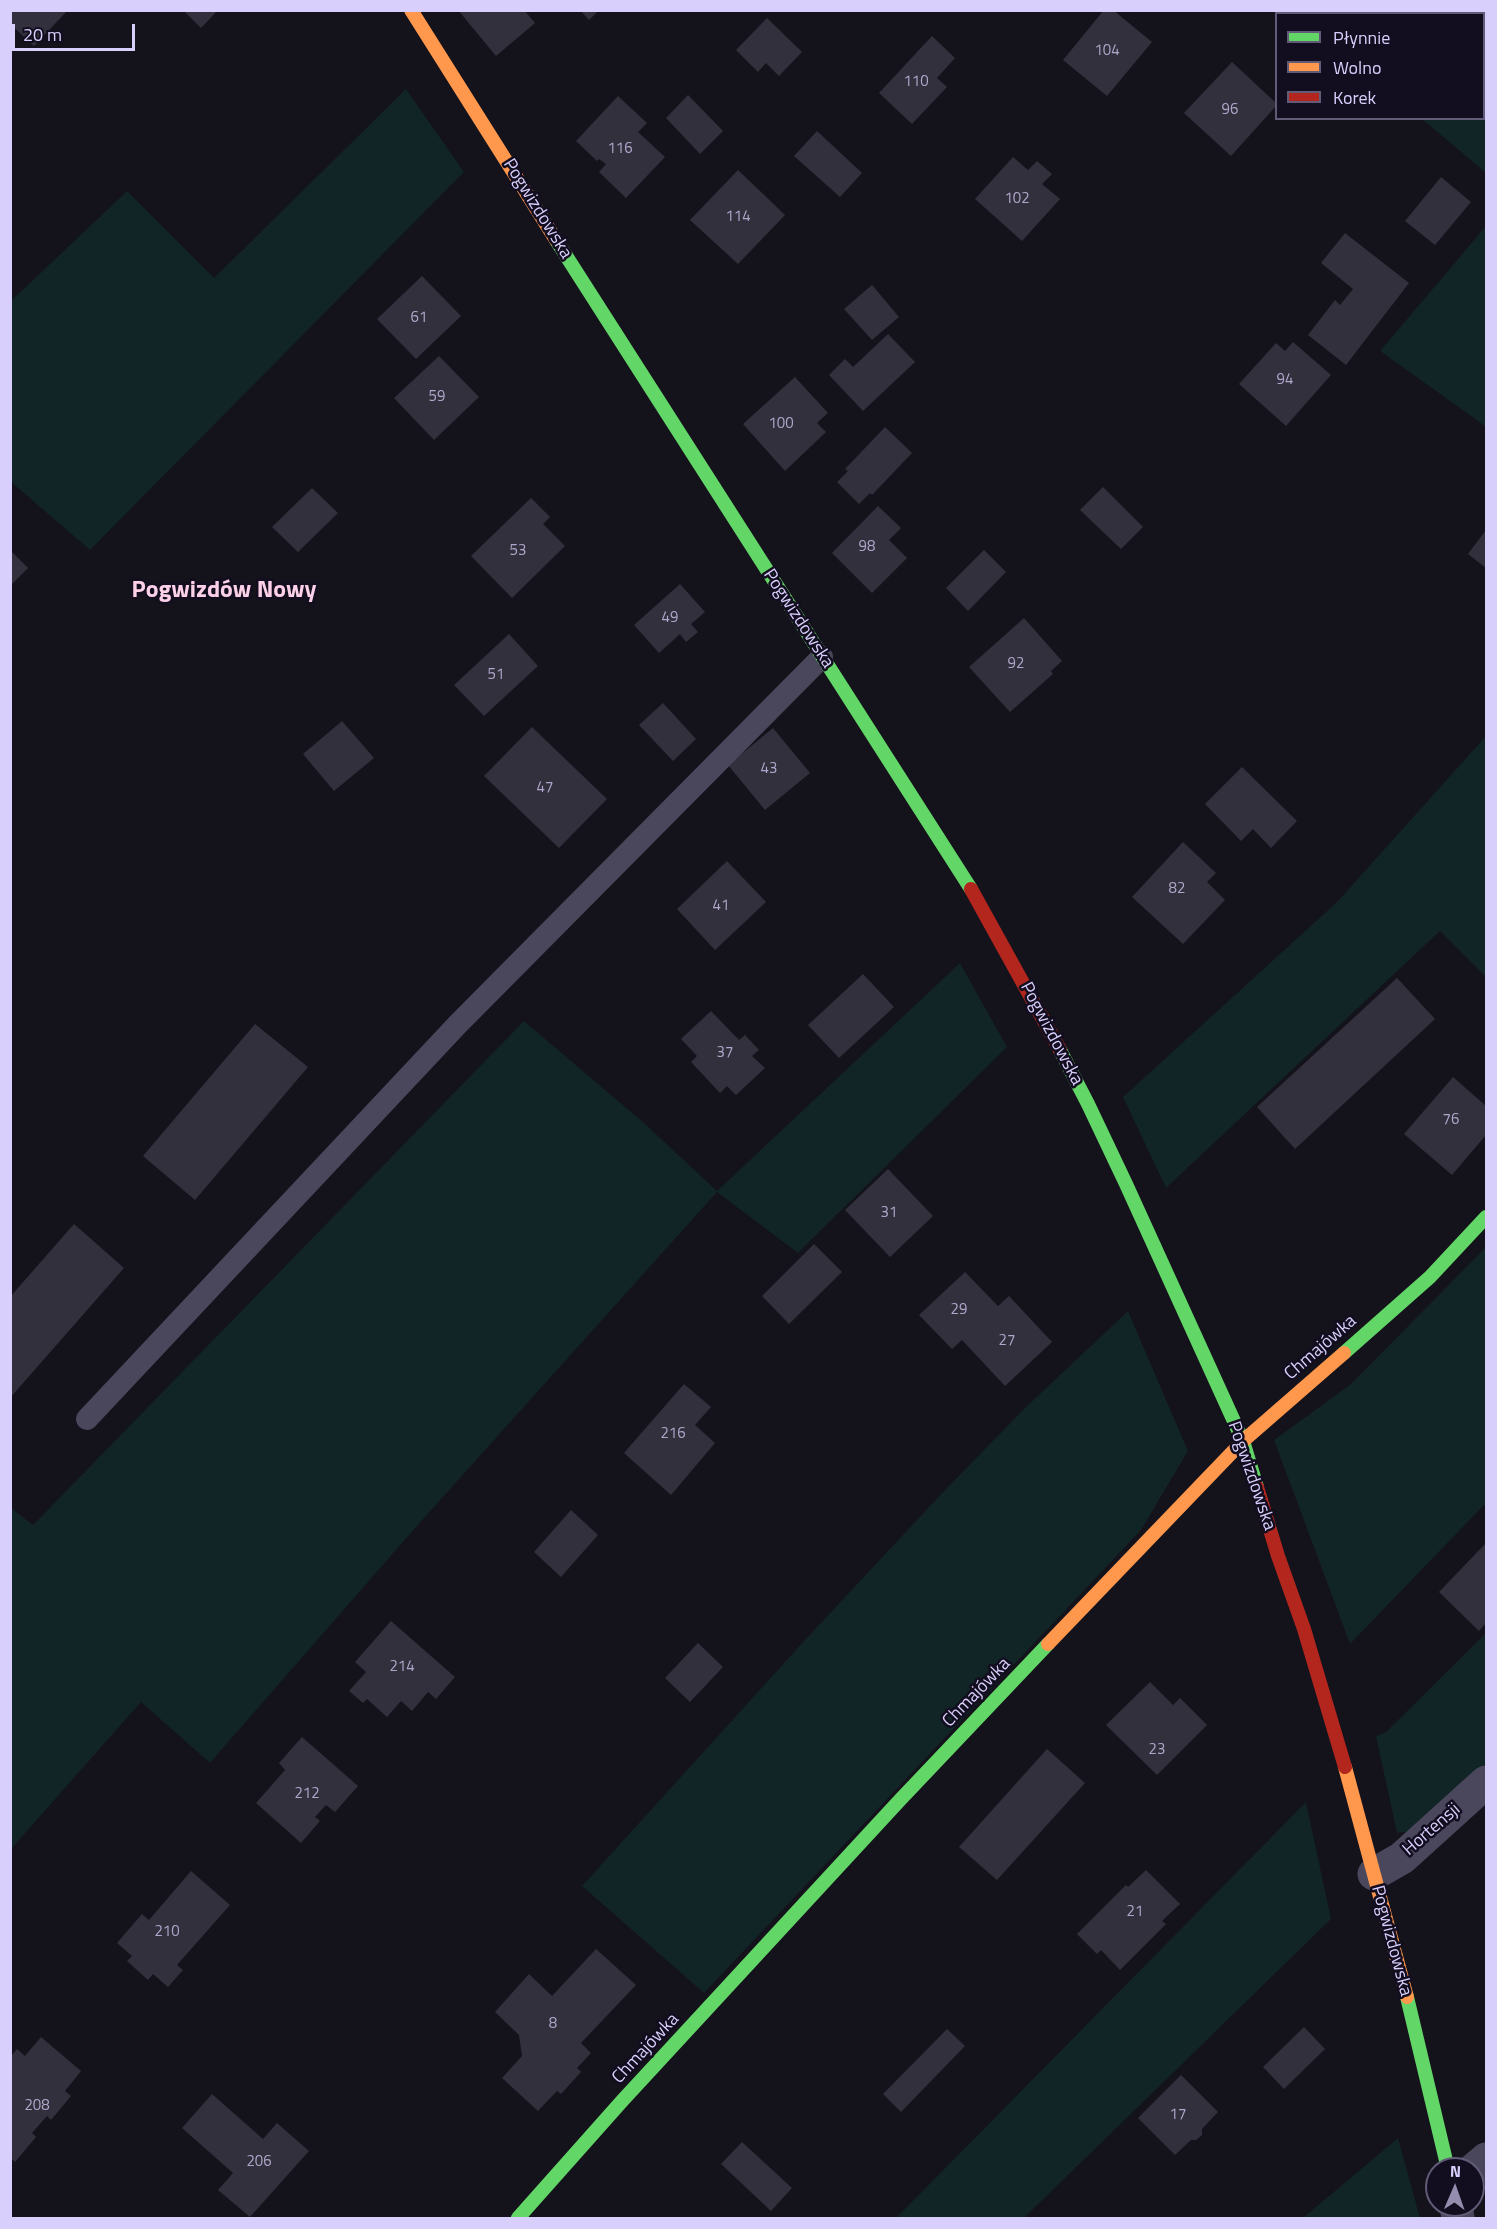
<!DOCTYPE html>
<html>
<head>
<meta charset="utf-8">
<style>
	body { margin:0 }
	#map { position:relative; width:1497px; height:2229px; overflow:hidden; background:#14121b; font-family:"Titillium Web",sans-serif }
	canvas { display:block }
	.frame { position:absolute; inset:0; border:12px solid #d9cffc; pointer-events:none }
	.legend { position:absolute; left:1275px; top:12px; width:210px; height:108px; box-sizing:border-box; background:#130e1f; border:2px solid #625b77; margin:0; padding:8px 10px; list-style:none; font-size:18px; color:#d9cffc }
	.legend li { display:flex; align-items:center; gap:12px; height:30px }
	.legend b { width:30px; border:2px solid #625b77 }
	.north { position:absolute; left:1425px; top:2157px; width:60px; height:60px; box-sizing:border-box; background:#130e1f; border:2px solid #625b77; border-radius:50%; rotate:2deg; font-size:16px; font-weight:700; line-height:24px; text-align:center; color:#d9cffc }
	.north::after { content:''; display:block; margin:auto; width:21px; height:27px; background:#948dad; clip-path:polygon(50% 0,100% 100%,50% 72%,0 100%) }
	.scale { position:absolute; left:12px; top:24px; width:123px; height:27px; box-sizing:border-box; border:3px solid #d9cffc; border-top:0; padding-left:8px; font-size:18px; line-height:21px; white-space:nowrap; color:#d9cffc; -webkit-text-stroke:4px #130e1f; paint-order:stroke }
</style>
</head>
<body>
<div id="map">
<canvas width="1497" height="2229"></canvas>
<div class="frame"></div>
<ul class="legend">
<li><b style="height:8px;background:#63d668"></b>Płynnie</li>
<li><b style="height:8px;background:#ff974d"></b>Wolno</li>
<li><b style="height:8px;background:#b3261e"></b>Korek</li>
</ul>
<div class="north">N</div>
<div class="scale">20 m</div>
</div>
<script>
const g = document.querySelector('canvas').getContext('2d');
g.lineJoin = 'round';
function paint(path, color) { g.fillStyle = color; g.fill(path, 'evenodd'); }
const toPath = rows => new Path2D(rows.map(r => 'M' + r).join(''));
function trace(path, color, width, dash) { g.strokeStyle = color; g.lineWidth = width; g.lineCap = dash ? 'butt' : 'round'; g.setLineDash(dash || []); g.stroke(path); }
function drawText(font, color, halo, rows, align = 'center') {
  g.font = font + ' "Titillium Web",sans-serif'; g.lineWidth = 5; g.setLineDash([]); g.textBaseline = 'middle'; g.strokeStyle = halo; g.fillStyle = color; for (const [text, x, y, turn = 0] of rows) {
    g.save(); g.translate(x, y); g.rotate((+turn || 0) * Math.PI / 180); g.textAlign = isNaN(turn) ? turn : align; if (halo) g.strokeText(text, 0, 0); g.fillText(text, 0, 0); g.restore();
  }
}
const green = toPath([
	[1468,11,1486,11,1486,173,1422,119,1484,118,1484,14,1466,13],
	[406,89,464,172,90,550,11,482,11,301,127,191,214,278],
	[1486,226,1486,425,1485,426,1380,351],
	[1486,736,1486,977,1440,931,1166,1188,1123,1097,1337,902],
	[960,963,1007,1047,798,1253,717,1192,416,1527,210,1763,141,1702,11,1849,11,1508,33,1525,524,1021,644,1123,717,1191],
	[1486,1247,1486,1503,1350,1644,1274,1440,1351,1384],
	[1128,1311,1188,1451,1141,1530,704,1993,582,1886,804,1641,944,1491,1026,1407],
	[1486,1633,1486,1763,1417,1831,1397,1833,1376,1736,1386,1732],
	[1306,1802,1331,1919,1024,2218,896,2218],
	[1398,2138,1420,2218,1303,2218]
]);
const building = toPath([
	[10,10,68,10,34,46,10,24],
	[183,10,218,10,201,28],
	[458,10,524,10,535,23,496,56],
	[580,10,599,10,589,20],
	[1104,10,1113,10,1152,42,1107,96,1063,60],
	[767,18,802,52,779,76,766,63,758,72,736,50],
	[932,36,955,58,937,78,947,87,912,124,879,93],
	[1232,62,1276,103,1276,106,1231,156,1184,113],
	[688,95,723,131,700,154,666,118],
	[618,96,647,123,638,132,665,157,626,198,599,172,606,164,599,159,597,161,576,141],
	[817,131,862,173,840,197,794,156],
	[1013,157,1028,170,1037,161,1052,174,1042,184,1060,199,1022,241,975,199],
	[738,170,785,215,738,264,690,220],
	[1441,177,1471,202,1435,245,1405,221],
	[1345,233,1409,283,1346,365,1308,335,1335,300,1340,305,1353,289,1321,263],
	[422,276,461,316,416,359,377,319],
	[872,285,899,317,872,340,844,309],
	[888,334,915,362,863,411,829,375,845,359,853,367],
	[1293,342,1331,375,1286,426,1239,384,1276,343,1285,351],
	[439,356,479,397,434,440,394,398],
	[795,377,828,413,817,423,826,432,785,471,743,424],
	[885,427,912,453,872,495,870,493,859,504,837,482,848,471,845,469],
	[1103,487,1143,527,1121,549,1080,510],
	[312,488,338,513,298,552,272,527],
	[531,498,550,517,543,524,565,546,512,598,471,556],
	[878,506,901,528,889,540,907,558,872,593,832,553],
	[1486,530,1486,568,1468,554],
	[10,550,28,568,10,586],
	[984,550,1006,572,968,611,946,588],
	[680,584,705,612,691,624,698,632,686,642,680,634,659,653,634,625],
	[1024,618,1062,661,1051,671,1053,674,1010,712,969,667],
	[509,634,538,666,484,716,454,685],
	[663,703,696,739,673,761,639,725],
	[342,721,374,758,334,791,303,754],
	[532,727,607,799,559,848,484,776],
	[773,728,810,773,765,810,728,765],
	[1242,767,1297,821,1271,848,1253,829,1241,841,1205,804],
	[1183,842,1216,873,1207,882,1225,900,1183,944,1132,897],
	[727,861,766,902,715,950,677,909],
	[863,974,894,1007,839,1058,808,1025],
	[1397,978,1435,1019,1295,1149,1257,1107],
	[711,1011,739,1040,745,1035,759,1050,752,1056,765,1068,736,1095,727,1086,720,1093,691,1062,697,1056,681,1039],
	[255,1024,308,1067,195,1200,143,1156],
	[1453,1077,1486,1106,1486,1135,1452,1175,1404,1134],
	[888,1169,933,1216,890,1257,845,1210],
	[74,1224,124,1268,10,1398,10,1297],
	[814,1244,842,1272,789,1324,762,1296],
	[965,1272,998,1306,1009,1296,1052,1342,1005,1386,962,1340,952,1349,919,1315],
	[684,1384,711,1407,695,1425,715,1443,671,1495,624,1453],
	[571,1510,598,1535,561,1577,534,1552],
	[1486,1543,1486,1623,1479,1631,1439,1592],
	[391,1621,455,1677,436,1699,428,1692,412,1711,401,1701,387,1717,367,1699,363,1703,349,1691,366,1672,355,1662],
	[698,1643,723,1667,690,1702,665,1678],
	[1150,1682,1173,1705,1180,1698,1207,1725,1157,1775,1106,1725],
	[302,1737,358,1786,335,1812,326,1805,315,1817,320,1821,301,1843,256,1803,285,1770,279,1763],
	[1047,1749,1085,1783,997,1880,959,1847],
	[1146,1870,1180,1904,1162,1921,1166,1924,1120,1970,1101,1950,1097,1954,1077,1934,1126,1885,1128,1887],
	[191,1871,230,1905,177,1965,183,1970,168,1987,153,1974,148,1980,127,1961,132,1956,117,1943,142,1914,149,1920],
	[596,1949,636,1985,581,2043,591,2053,577,2068,581,2072,561,2094,557,2091,538,2111,502,2078,522,2056,519,2035,495,2012,529,1974,552,1996],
	[1304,2027,1325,2049,1284,2089,1263,2067],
	[947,2029,965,2046,901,2112,883,2094],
	[41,2037,81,2071,65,2091,71,2096,51,2120,47,2116,32,2133,36,2137,15,2162,10,2157,10,2057,17,2049,25,2056],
	[1181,2075,1218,2112,1202,2129,1202,2135,1196,2140,1191,2140,1175,2155,1138,2118],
	[212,2094,263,2139,277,2123,309,2151,250,2217,218,2190,233,2173,182,2128],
	[742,2142,792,2188,771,2211,721,2164]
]);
const lane = toPath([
	[87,1419,458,1024,822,657]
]);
const street = toPath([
	[1374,1874,1402,1858,1486,1782],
	[1473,2170,1486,2159],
	[1456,2205,1458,2218]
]);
const fast = toPath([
	[556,240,971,889],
	[1060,1050,1088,1104,1126,1184,1243,1441,1257,1487],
	[1344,1353,1430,1277,1486,1217],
	[1407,1997,1448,2169],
	[518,2218,622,2101,899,1801,1048,1644]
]);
const slow = toPath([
	[411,10,556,240],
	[1048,1644,1243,1441,1344,1353],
	[1345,1767,1407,1997]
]);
const jam = toPath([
	[971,889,1060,1050],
	[1257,1487,1278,1556,1304,1629,1345,1767]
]);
const numberNames = [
	["104",1107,51],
	["110",916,82],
	["96",1230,110],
	["116",620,149],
	["102",1017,199],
	["114",738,217],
	["61",419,318],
	["94",1285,380],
	["59",437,397],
	["100",781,424],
	["98",867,547],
	["53",518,551],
	["49",670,618],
	["92",1016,664],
	["51",496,675],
	["43",769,769],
	["47",545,788],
	["82",1177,889],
	["41",721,906],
	["37",725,1053],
	["76",1451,1120],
	["31",889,1213],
	["29",959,1310],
	["27",1007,1341],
	["216",673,1434],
	["214",402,1667],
	["23",1157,1750],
	["212",307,1794],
	["21",1135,1912],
	["210",167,1932],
	["8",553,2024],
	["208",37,2106],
	["17",1178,2115],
	["206",259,2162]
];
const streetNames = [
	["Pogwizdowska",537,209,58],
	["Pogwizdowska",798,619,57],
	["Pogwizdowska",1051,1034,62],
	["Chmajówka",1321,1348,-41],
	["Pogwizdowska",1251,1476,71],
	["Chmajówka",977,1693,-46],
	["Hortensji",1432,1830,-41],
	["Pogwizdowska",1391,1941,75],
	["Chmajówka",646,2049,-47]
];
const districtNames = [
	["Pogwizdów Nowy",224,591]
];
paint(green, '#112426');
paint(building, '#33303d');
trace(lane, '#4a475c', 22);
trace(street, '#4a475c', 33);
trace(fast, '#63d668', 14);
trace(slow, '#ff974d', 14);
trace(jam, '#b3261e', 14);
drawText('15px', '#b0a7cc', null, numberNames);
drawText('18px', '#d9cffc', '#130e1f', streetNames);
drawText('bold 24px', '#fcd1e7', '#130e1f', districtNames);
</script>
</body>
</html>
